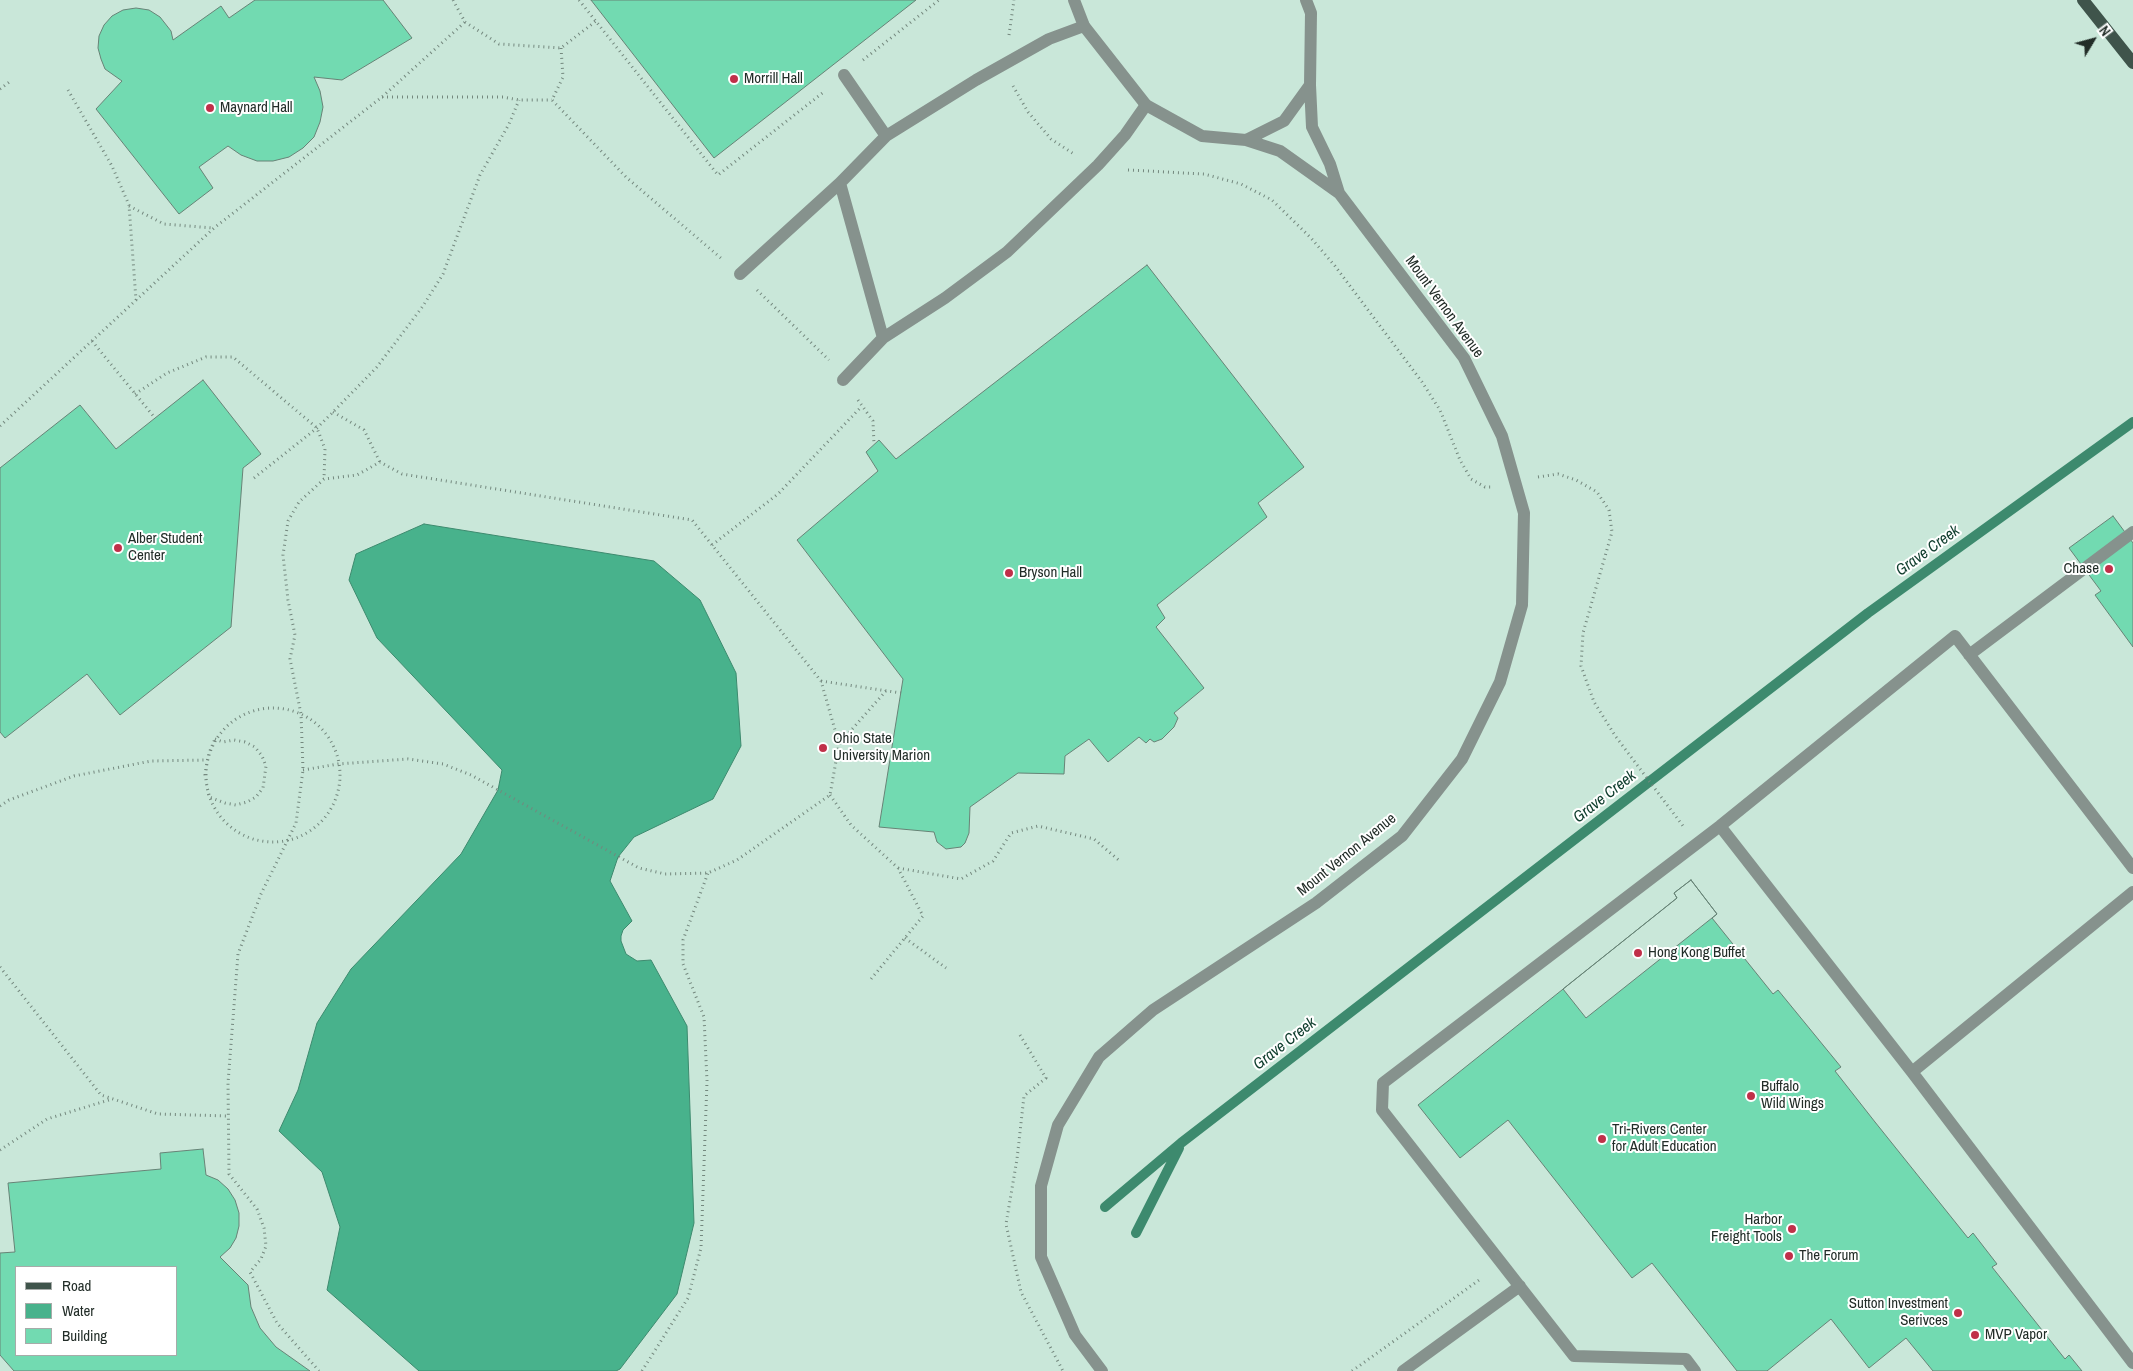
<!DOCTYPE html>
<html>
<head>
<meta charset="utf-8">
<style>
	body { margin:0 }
	#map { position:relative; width:2133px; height:1371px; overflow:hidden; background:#c9e7d9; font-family:"Archivo Narrow",sans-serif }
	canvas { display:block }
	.legend { position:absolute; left:15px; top:1266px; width:162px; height:90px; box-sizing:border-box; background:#fff; border:1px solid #a7aba9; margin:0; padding:6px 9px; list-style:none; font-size:15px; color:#222d28 }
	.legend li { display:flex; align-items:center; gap:10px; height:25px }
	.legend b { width:25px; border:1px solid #a7aba9 }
	.north { position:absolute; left:2068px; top:15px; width:50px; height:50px; -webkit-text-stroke:4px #fff; paint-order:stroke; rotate:53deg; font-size:14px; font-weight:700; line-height:20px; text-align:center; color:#222d28 }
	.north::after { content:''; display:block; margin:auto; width:18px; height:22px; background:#222d28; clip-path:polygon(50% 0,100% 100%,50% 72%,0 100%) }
</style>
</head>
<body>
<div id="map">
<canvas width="2133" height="1371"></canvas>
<ul class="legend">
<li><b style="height:6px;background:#3f544b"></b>Road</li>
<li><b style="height:14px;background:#48b28c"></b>Water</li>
<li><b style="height:14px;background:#72dab1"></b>Building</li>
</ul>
<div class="north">N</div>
</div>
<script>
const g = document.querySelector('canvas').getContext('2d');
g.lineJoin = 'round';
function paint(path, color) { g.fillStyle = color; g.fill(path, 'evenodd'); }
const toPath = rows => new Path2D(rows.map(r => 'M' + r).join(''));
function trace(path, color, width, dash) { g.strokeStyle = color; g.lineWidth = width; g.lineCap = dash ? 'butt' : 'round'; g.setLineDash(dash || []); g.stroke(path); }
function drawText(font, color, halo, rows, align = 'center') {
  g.font = font + ' "Archivo Narrow",sans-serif'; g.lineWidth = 4; g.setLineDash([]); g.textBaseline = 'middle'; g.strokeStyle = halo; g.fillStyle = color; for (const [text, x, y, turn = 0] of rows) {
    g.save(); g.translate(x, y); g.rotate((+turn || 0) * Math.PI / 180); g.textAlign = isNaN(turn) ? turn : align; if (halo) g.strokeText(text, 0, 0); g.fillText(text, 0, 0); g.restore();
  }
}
const water = toPath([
	[424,524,654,561,700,600,736,673,741,746,713,799,634,837,618,857,610,881,632,921,623,930,621,936,621,941,626,954,637,961,651,960,687,1026,694,1223,677,1294,620,1369,616,1371,419,1371,327,1290,340,1227,322,1172,279,1131,298,1090,317,1023,351,969,461,854,498,790,502,770,377,638,349,580,356,554,424,524]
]);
const stream = toPath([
	[1105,1207,1181,1143,1868,613,2133,422],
	[1136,1233,1179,1148]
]);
const building = toPath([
	[255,0,383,0,412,38,342,80,314,77,320,91,323,107,320,122,314,137,303,148,289,157,273,161,257,161,241,155,228,146,199,167,213,188,179,214,96,109,122,81,105,69,101,59,98,48,99,36,104,25,112,16,123,10,136,8,149,10,160,17,171,31,173,40,221,6,229,18,255,0],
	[591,0,916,0,714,158,591,0],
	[1147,265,1304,467,1258,503,1267,517,1157,605,1165,618,1156,627,1204,688,1174,713,1178,718,1174,727,1162,739,1154,742,1150,739,1146,743,1139,737,1108,762,1089,739,1065,756,1064,774,1018,773,970,807,969,833,965,843,961,847,946,849,937,842,934,832,879,827,903,679,797,540,878,471,866,452,879,440,896,459,1147,265],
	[203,380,261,454,243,468,231,627,120,715,87,674,5,738,0,732,0,468,80,405,116,449,203,380],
	[2113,516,2133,543,2133,647,2095,595,2101,591,2069,548,2113,516],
	[1691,880,1717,914,1712,918,1773,994,1778,990,1841,1067,1835,1071,1875,1122,1968,1238,1973,1233,1997,1264,1992,1267,2065,1359,2069,1355,2082,1371,1933,1371,1906,1338,1869,1368,1831,1319,1767,1371,1737,1371,1652,1263,1632,1278,1508,1120,1460,1158,1418,1105,1677,898,1674,893,1691,880],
	[1691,880,1717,914,1586,1018,1563,989,1677,898,1674,893,1691,880],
	[203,1149,206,1175,218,1180,228,1189,235,1200,239,1213,239,1226,236,1238,230,1248,220,1257,248,1285,251,1307,260,1328,276,1347,310,1371,14,1371,0,1355,0,1253,15,1252,8,1183,161,1169,160,1153,203,1149],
	[16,1267,176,1267,176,1355,16,1355,16,1267]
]);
const path = toPath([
	[453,0,465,22,499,44,561,48,596,21],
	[579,0,718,175,825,91],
	[1009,35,1014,0],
	[561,48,563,77,552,100,626,177,722,259],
	[863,60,939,0],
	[1013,86,1028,112,1051,139,1074,154],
	[0,89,12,80],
	[68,90,112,166,129,205,136,300],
	[382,97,503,97,519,100,552,100],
	[1128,170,1204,174,1241,184,1272,200,1311,238,1335,266,1422,382,1440,410,1460,460,1471,479,1485,487,1492,487],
	[129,206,164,224,213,228],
	[757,290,829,360],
	[92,341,155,418],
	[135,394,167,373,206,357,233,357,317,428,325,449,324,479],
	[858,400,873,421,874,445],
	[333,412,364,430,380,462],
	[0,426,214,228,382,97,465,22],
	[1538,477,1558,474,1576,480,1597,492,1609,510,1612,532,1583,633,1581,666,1594,702,1616,737,1683,826],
	[254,478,317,428,333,412,377,367,423,306,443,274,480,175,509,124,519,100],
	[712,545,778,494,862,406],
	[821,681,901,693],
	'206 775a67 67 0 1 1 134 0a67 67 0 1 1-134 0Z',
	[215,739,223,742,234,740,245,742,255,747,262,756,266,766,263,788,256,797,247,802,236,805,225,803,209,797,205,775,206,768,209,753,215,739],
	[839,744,886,691],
	[303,770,338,764,408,759,443,764,471,775,639,868,665,874,708,873,737,860,830,795,839,744,821,681,692,520,402,474,380,462,357,475,324,479,299,502,288,521,283,555,288,600,295,635,290,659,301,714,303,770,296,823,261,894,238,954,228,1083,229,1174,257,1209,264,1228,266,1246,261,1259,250,1272,277,1323,319,1371],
	[830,795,851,825,898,868,923,916,871,979],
	[0,806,9,800,74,776,151,761,207,760],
	[898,868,961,879,993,861,1011,833,1038,826,1094,839,1121,862],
	[905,938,946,968],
	[0,967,101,1095,158,1114,229,1116],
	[1020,1035,1046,1078,1024,1096,1017,1159,1006,1224,1021,1292,1063,1371],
	[0,1150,47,1119,112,1099],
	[642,1371,688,1298,701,1248,707,1081,704,1017,683,964,683,940,708,873],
	[1352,1371,1482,1278]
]);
const service = toPath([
	[1969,655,2133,532],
	[1720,826,1912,1072,2133,1363],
	[1912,1072,2133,892],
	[1403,1371,1520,1286],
	[1695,1371,1686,1359,1574,1356,1382,1110,1383,1083,1720,826,1955,636,2133,868]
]);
const pedestrian = toPath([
	[844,75,886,136],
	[840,183,883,338],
	[740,274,840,183,886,136,976,80,1049,39,1084,26],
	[843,380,883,338,945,298,1007,252,1098,165,1125,135,1146,105]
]);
const minor = toPath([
	[1074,0,1084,26,1146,105,1202,136,1246,140,1284,121,1310,85,1311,13,1306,0],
	[1310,85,1312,127,1330,164,1339,193],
	[1102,1371,1075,1335,1041,1257,1041,1186,1058,1125,1099,1057,1153,1010,1316,903,1402,836,1462,759,1500,682,1522,605,1524,513,1502,436,1464,358,1339,193,1280,151,1246,140]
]);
const primary = toPath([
	[2083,0,2133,63]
]);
const markers = [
	[734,79,5,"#c03049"],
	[210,108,5,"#c03049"],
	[118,548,5,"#c03049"],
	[2109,569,5,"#c03049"],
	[1009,573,5,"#c03049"],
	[823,748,5,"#c03049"],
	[1638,953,5,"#c03049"],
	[1751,1096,5,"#c03049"],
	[1602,1139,5,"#c03049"],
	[1792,1229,5,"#c03049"],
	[1789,1256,5,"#c03049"],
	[1958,1313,5,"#c03049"],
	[1975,1335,5,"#c03049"]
];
const poiNames = [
	["Morrill Hall",744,79],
	["Maynard Hall",220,108],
	["Alber Student",128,539],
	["Center",128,556],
	["Chase",2099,569,"right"],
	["Bryson Hall",1019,573],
	["Ohio State",833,739],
	["University Marion",833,756],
	["Hong Kong Buffet",1648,953],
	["Buffalo",1761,1087],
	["Wild Wings",1761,1104],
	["Tri-Rivers Center",1612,1130],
	["for Adult Education",1612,1147],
	["Harbor",1782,1220,"right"],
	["Freight Tools",1782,1237,"right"],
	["The Forum",1799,1256],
	["Sutton Investment",1948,1304,"right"],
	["Serivces",1948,1321,"right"],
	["MVP Vapor",1985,1335]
];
const streetNames = [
	["Mount Vernon Avenue",1444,307,54],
	["Mount Vernon Avenue",1347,855,-39]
];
const waterNames = [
	["Grave Creek",1928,551,-36],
	["Grave Creek",1605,797,-38],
	["Grave Creek",1285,1044,-38]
];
paint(water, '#48b28c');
trace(water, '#3d8a6e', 1);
trace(stream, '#3d8a6e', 10);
paint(building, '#72dab1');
trace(building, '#678376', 1);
trace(path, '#74887e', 3, [1, 4]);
trace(service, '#86928d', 12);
trace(pedestrian, '#86928d', 12);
trace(minor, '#86928d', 12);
trace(primary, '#3f544b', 12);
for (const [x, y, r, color] of markers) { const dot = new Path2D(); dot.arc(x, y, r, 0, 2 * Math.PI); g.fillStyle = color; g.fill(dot); trace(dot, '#fff', 2); }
drawText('15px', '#222d28', '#fff', poiNames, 'left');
drawText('15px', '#222d28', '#fff', streetNames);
drawText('italic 16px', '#0f3d2d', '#fff', waterNames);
</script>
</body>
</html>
